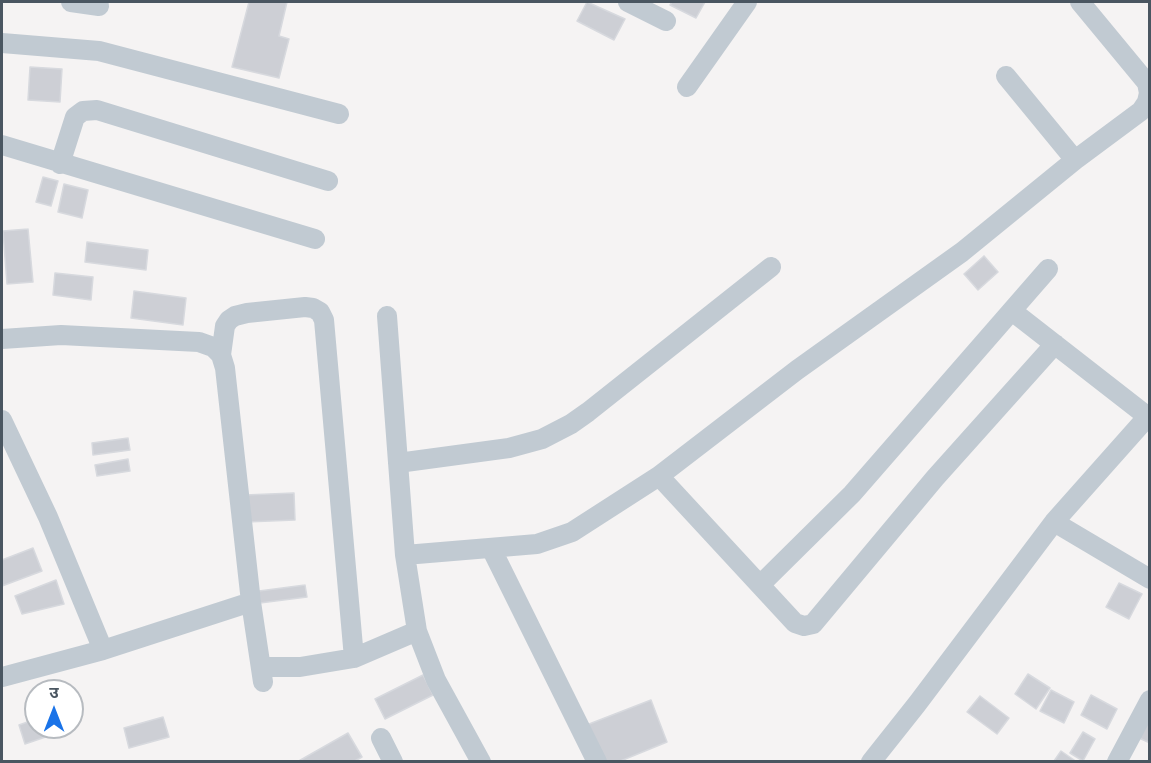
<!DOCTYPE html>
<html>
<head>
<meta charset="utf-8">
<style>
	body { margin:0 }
	#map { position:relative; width:1151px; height:763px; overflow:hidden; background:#f5f3f3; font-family:"Nunito Sans","Noto Sans Devanagari",sans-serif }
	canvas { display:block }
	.frame { position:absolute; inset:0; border:3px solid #4a5661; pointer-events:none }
	.north { position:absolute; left:24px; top:679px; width:60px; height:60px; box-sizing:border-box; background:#fff; border:2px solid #b7bbc0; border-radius:50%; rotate:0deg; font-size:16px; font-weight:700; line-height:24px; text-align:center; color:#4a5661 }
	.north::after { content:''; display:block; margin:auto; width:21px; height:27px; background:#1a73e8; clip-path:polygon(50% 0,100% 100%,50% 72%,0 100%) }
</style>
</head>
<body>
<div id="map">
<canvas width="1151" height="763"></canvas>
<div class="frame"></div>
<div class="north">उ</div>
</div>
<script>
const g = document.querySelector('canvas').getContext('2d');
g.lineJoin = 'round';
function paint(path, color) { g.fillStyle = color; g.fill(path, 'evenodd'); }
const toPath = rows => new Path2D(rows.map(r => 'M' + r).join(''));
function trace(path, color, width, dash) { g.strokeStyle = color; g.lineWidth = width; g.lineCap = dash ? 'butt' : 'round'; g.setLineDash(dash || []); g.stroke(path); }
const building = toPath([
	[249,2,287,2,279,36,289,39,279,78,232,67,249,2],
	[587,2,625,19,614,40,577,21,587,2],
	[672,2,705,2,696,18,670,5,672,2],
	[30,67,62,69,60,102,28,100,30,67],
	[43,177,58,181,51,206,36,202,43,177],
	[64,184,88,190,82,218,58,212,64,184],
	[28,229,33,282,7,284,3,231,28,229],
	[87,242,148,250,146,270,85,262,87,242],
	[984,256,998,272,978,290,964,274,984,256],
	[55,273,93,277,91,300,53,295,55,273],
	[134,291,186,298,183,325,131,318,134,291],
	[128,438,130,450,93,455,92,443,128,438],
	[128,459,130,471,97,476,95,465,128,459],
	[294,493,295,520,246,522,245,495,294,493],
	[33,548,42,571,2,586,2,560,33,548],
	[56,580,64,604,22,614,15,596,56,580],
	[1119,583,1142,594,1129,619,1106,607,1119,583],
	[305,585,307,597,260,603,259,591,305,585],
	[1028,674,1050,688,1036,709,1015,694,1028,674],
	[423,675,433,695,385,719,375,699,423,675],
	[1051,690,1074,702,1064,723,1040,711,1051,690],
	[1091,695,1117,709,1107,729,1081,715,1091,695],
	[980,696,1009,718,997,734,967,712,980,696],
	[651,700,667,742,618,762,598,762,584,726,651,700],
	[163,717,169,737,129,748,124,728,163,717],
	[1150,718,1150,743,1139,738,1150,718],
	[36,719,36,727,58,727,60,732,25,744,19,725,36,719],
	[1083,732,1095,739,1083,761,1070,753,1083,732],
	[348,733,362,757,353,762,297,762,348,733],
	[1061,751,1077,762,1054,761,1061,751]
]);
const minor = toPath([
	[71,2,99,6],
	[628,2,666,21],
	[2,43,99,51,339,114],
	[1006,76,1075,160],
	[687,87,747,2],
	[2,145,315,239],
	[60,164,75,117,83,111,97,110,328,181],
	[1012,311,1147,416],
	[387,316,405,555,417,631,436,680,481,762],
	[2,339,61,335,199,342,213,347,221,355,225,368,251,602,263,682],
	[221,355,225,326,229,320,235,316,247,313,305,307,313,308,320,312,324,320,354,658],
	[2,420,48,517,103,650],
	[398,463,509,448,542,439,571,424,588,412,771,267],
	[659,476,795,623,804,626,813,624,935,478,1055,344],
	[1054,522,1150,579],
	[491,548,597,762],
	[405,555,537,544,572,532,659,476,797,370,962,252,1075,160,1141,111,1147,102,1149,93,1147,83,1080,2],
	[761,584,852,494,1048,269],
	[261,667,300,667,354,658,417,631],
	[2,677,103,650,251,602],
	[381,738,393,762],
	[871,762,917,704,1054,522,1150,414],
	[1117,762,1150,700]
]);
paint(building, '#cdcfd5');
trace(building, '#d7d9de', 1.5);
trace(minor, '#c1cad2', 20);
</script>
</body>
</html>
